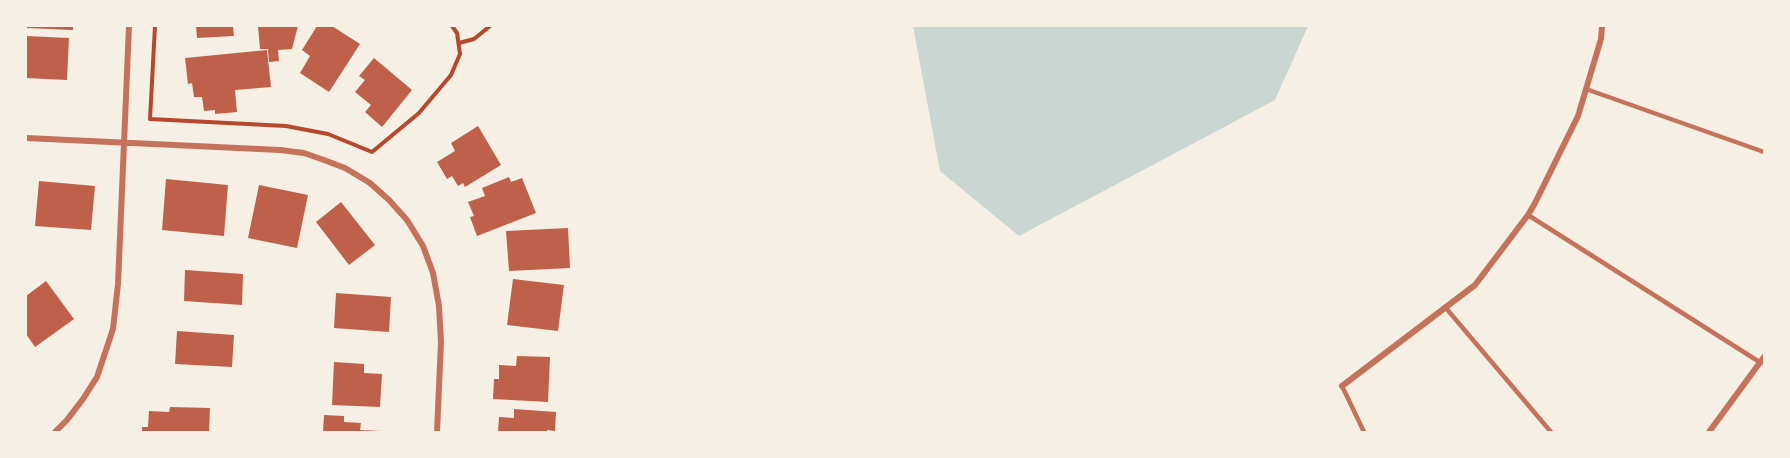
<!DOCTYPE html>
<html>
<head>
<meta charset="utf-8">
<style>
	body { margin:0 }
	#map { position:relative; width:1790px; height:458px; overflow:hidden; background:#f6efe4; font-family:Commissioner,sans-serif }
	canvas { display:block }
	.frame { position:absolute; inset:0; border:27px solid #f6efe4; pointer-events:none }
</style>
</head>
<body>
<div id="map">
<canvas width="1790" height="458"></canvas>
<div class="frame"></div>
</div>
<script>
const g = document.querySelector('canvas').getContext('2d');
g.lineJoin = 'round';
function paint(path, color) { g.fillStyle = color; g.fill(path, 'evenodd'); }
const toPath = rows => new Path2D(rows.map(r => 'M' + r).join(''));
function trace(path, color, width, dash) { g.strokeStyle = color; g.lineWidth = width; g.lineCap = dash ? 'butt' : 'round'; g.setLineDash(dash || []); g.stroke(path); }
const water = toPath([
	[913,26,1308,26,1275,100,1019,236,940,171]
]);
const building = toPath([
	[26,26,73,26,73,30,26,28],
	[196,26,233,26,234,36,197,38],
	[258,26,298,26,292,49,278,50,279,61,269,62,268,49,260,49],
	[317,26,332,26,360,44,329,92,300,73,310,56,302,50],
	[26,36,69,38,67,80,26,78],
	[267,50,271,87,235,90,237,112,215,114,215,110,204,111,202,97,194,97,192,83,188,84,185,58],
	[374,58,412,90,382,127,365,112,371,105,355,92,365,80,359,76],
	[478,126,501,165,465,187,463,183,458,186,452,176,447,179,437,162,455,151,451,143],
	[509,177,511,182,522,178,536,213,477,236,470,217,474,216,468,202,485,196,482,188],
	[166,179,228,185,224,236,162,230],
	[39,181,95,186,91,230,35,226],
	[259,185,308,195,297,248,248,238],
	[341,202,375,245,349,265,316,222],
	[568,228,570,268,509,271,506,231],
	[185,270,243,274,242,305,184,301],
	[513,279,564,285,558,331,507,325],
	[46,281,74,319,35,347,26,334,26,296],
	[336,293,391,297,389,332,334,328],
	[177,331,234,335,232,367,175,364],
	[517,356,550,357,548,402,493,399,494,379,499,379,499,365,516,366],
	[334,362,364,364,364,373,382,374,380,407,332,405],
	[170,407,210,408,209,432,142,432,142,427,148,427,149,411,169,412],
	[514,409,556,412,555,431,547,430,547,432,498,432,499,417,514,418],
	[324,415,344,416,344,422,361,423,360,430,381,431,381,432,323,432]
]);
const path = toPath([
	[155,26,150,119,286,126,328,134,372,152,419,113,451,75,460,54,457,33,452,26],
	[459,43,474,39,490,26]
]);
const service = toPath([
	[1586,89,1764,152],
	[1528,215,1761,363],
	[1445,307,1551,432],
	[1342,386,1364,432]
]);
const minor = toPath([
	[26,138,280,150,304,153,324,160,345,168,370,183,389,200,407,220,423,246,433,273,439,306,441,342,437,432],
	[1342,386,1475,285,1528,215,1535,203,1578,116,1601,39,1602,26],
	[55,432,67,420,83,399,97,377,113,329,118,284,129,26],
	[1709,432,1764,357]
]);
paint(water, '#c9d6d2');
paint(building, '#bf614a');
trace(path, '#b5482f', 4);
trace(service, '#c5725c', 4.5);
trace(minor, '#c5725c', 6);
</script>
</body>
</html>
